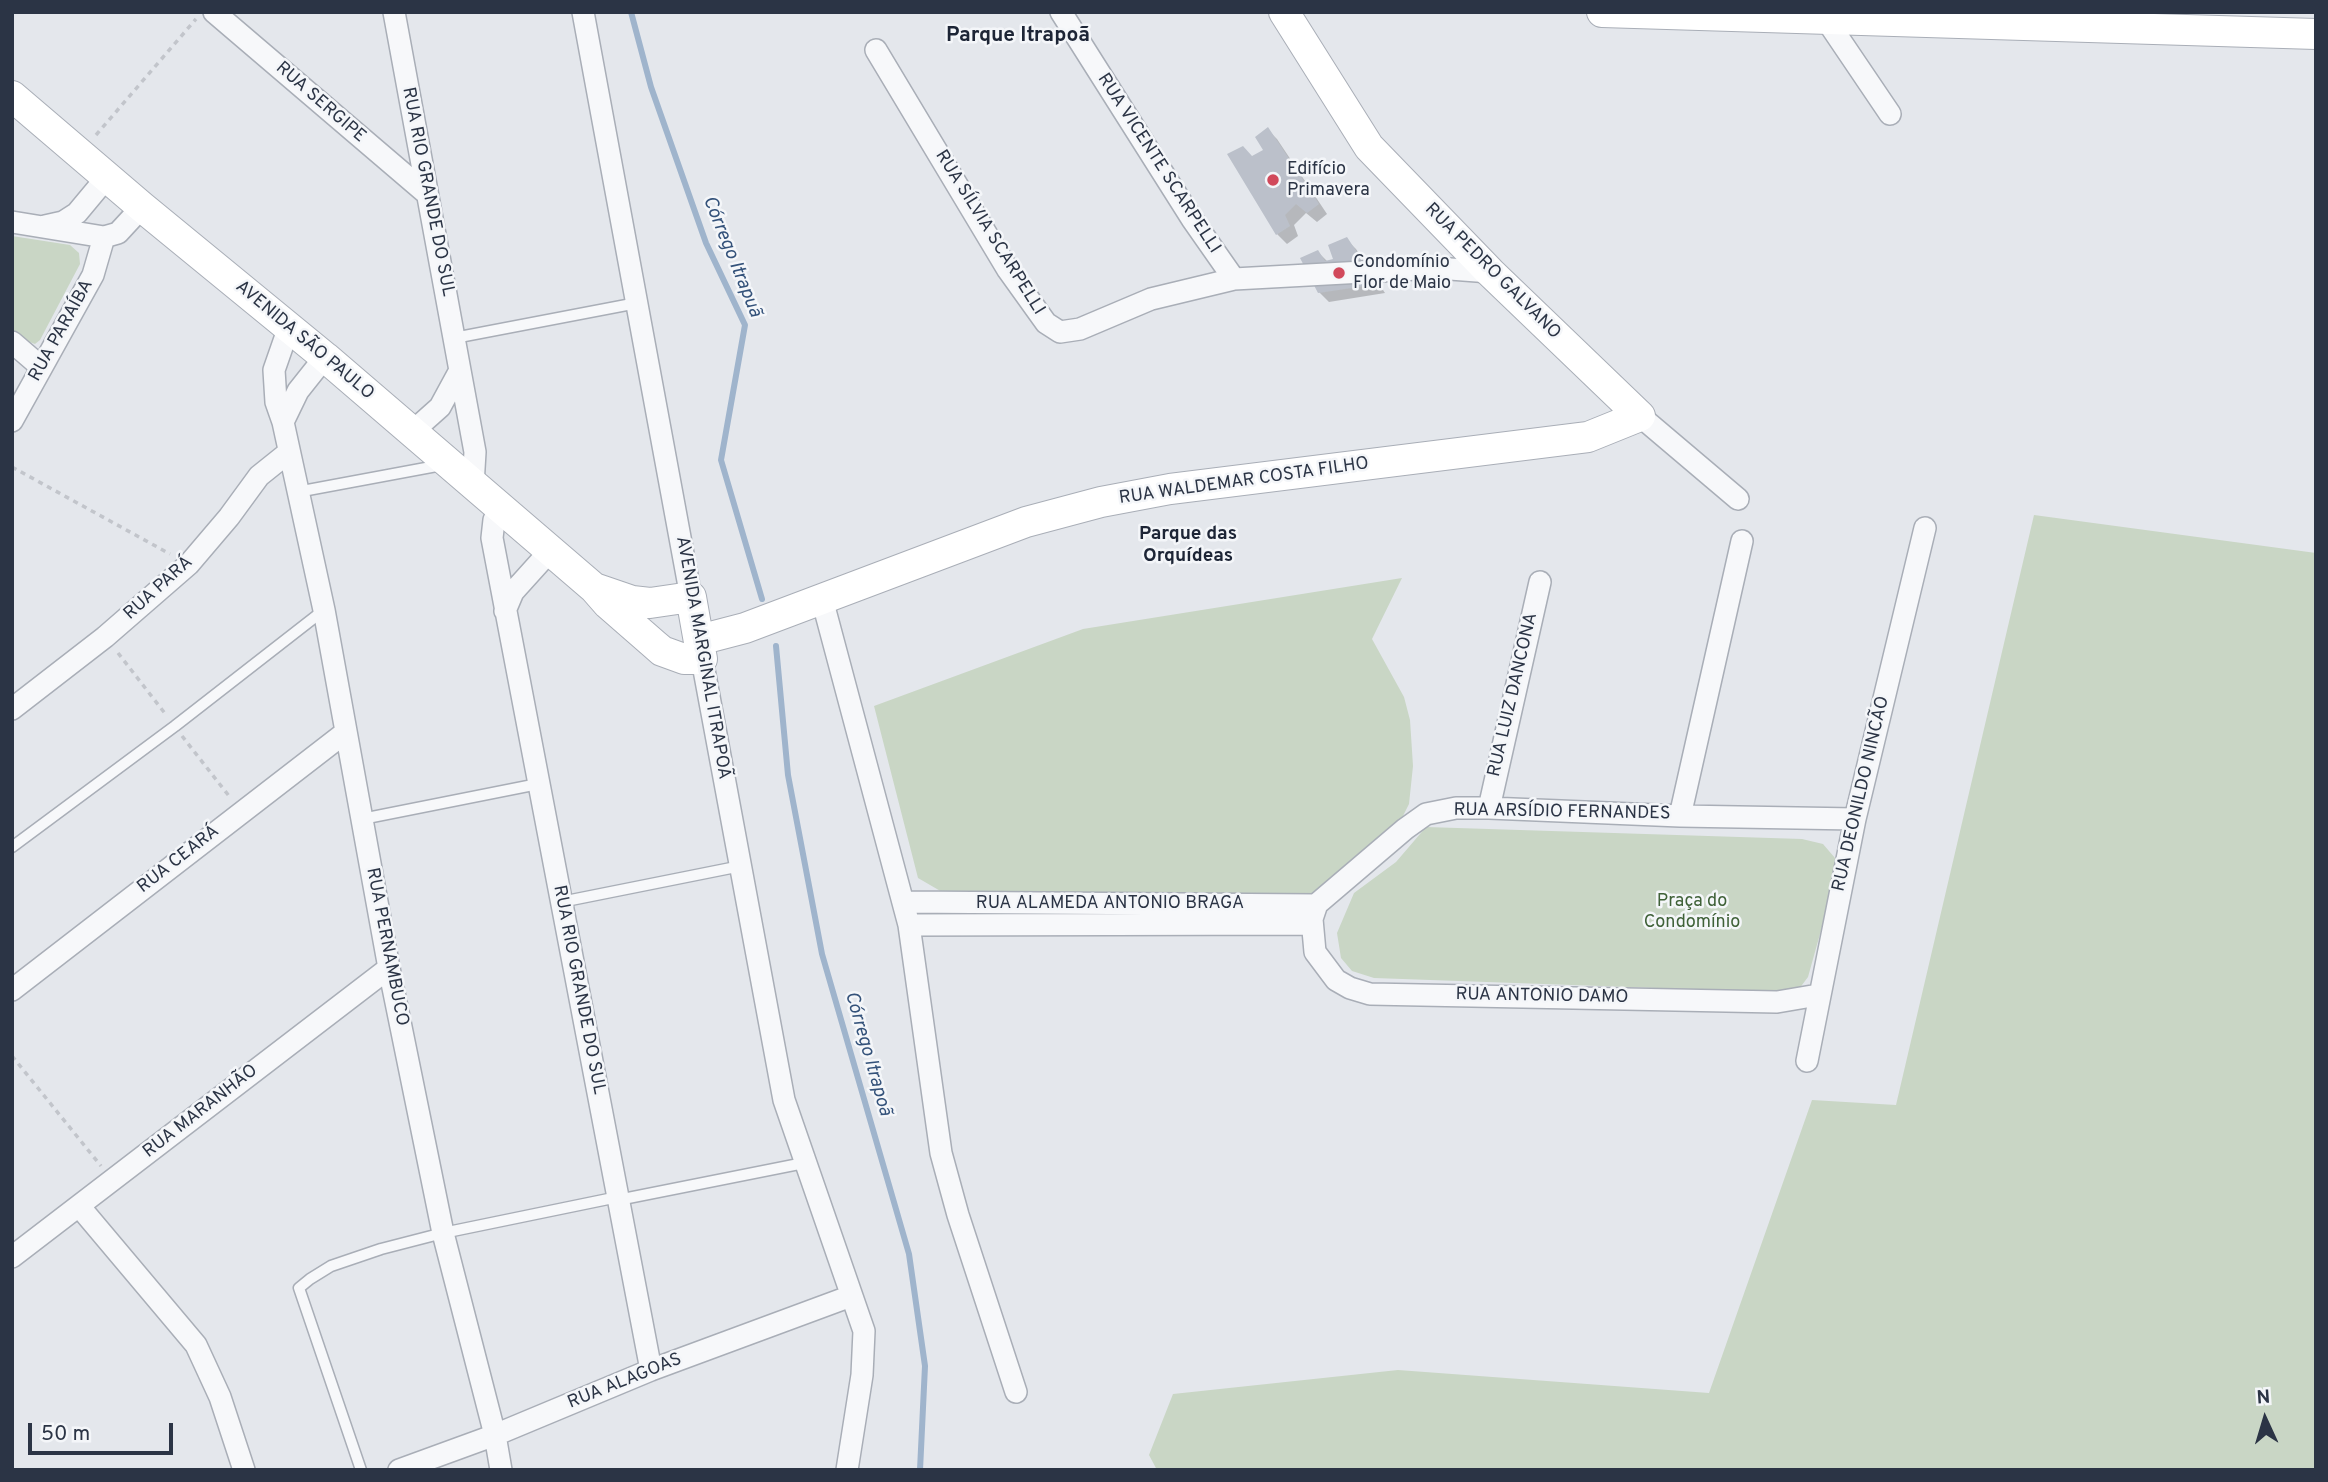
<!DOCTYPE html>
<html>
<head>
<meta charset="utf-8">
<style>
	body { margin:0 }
	#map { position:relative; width:2328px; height:1482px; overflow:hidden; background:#e4e7ec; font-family:Overpass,sans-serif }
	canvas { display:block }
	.frame { position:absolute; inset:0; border:14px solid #2b3445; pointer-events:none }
	.north { position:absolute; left:2230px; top:1384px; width:70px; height:70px; -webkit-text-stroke:5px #f4f6f9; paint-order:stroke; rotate:356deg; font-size:19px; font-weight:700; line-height:28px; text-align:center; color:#2b3445 }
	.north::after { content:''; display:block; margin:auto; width:24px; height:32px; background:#2b3445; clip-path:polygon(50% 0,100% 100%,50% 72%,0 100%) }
	.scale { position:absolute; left:28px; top:1423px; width:145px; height:32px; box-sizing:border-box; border:4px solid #2b3445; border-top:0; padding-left:9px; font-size:21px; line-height:24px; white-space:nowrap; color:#2b3445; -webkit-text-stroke:5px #f4f6f9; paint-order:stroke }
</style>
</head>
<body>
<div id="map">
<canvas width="2328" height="1482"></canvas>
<div class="frame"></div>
<div class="north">N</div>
<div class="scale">50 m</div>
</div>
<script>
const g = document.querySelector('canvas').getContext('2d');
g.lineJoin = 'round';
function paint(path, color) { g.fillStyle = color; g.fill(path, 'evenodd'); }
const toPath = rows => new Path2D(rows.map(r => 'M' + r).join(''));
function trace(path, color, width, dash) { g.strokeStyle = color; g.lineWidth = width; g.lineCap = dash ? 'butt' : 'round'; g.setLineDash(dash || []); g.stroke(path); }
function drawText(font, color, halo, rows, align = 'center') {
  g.font = font + ' Overpass,sans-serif'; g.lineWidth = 5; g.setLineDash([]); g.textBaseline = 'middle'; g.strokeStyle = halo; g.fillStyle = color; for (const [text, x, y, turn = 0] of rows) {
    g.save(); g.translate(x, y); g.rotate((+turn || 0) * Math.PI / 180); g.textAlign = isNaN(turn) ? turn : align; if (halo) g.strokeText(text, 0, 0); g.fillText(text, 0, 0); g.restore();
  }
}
const green = toPath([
	[12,236,70,245,79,253,80,264,40,340,35,344,27,341,12,329],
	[2034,515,2316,553,2316,1470,1157,1470,1149,1455,1173,1394,1398,1370,1709,1393,1812,1100,1896,1105],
	[1402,578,1372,639,1404,697,1410,720,1413,766,1409,804,1401,820,1355,866,1301,901,949,896,918,878,874,706,1083,629],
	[1426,827,1802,839,1823,844,1835,858,1837,873,1808,977,1799,989,1781,992,1713,990,1374,978,1352,971,1341,958,1337,933,1354,893,1396,862]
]);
const shadow = toPath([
	[1268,130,1277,139,1327,214,1317,222,1306,213,1294,225,1298,236,1287,244,1277,234,1252,158,1266,151],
	[1346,239,1356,249,1385,293,1329,302,1319,292,1318,252,1328,262,1335,260]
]);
const stream = toPath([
	[631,12,651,87,706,243,745,325,721,460,762,599],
	[776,646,788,775,822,954,909,1254,925,1366,920,1470]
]);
const building = toPath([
	[1268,127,1319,204,1307,213,1296,204,1285,215,1290,226,1276,235,1227,154,1243,146,1252,156,1263,150,1255,137],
	[1347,237,1378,284,1318,293,1300,258,1318,250,1325,261,1333,259,1328,245]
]);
const path = toPath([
	[96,135,196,19],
	[12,467,170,554],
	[118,653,167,716],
	[182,736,229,796],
	[12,1056,101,1166]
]);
const service = toPath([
	[454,338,637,303],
	[297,492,442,465],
	[362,819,538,784],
	[12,847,175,726,324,610],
	[561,902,741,866],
	[618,1200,804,1163],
	[361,1470,299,1288,310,1279,331,1266,381,1249,443,1233,618,1197]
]);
const minor = toPath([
	[214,12,426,193],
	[394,12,475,452,473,485],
	[583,12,691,597],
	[1061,12,1192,219,1234,279],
	[1821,12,1890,114],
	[876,50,1008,270,1046,323,1060,332,1080,329,1151,299,1234,279,1437,268,1490,272],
	[12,222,104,237,118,233,142,207],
	[45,226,63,222,77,213,107,177],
	[289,327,274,370,276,402,283,422,324,610,389,968,443,1233,495,1435,501,1470],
	[12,342,41,367],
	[1640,416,1738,499],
	[12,421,93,275,104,237],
	[283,422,298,391,325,357],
	[412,432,440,407,459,372],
	[500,508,494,520,492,538,651,1370],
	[822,599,909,925,941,1153,958,1215,1016,1392],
	[505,611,513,592,550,551],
	[702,659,784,1100,864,1331,862,1375,847,1470],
	[12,709,105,637,189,564,229,517,259,476,289,452],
	[1489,808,1540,582],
	[1680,816,1742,541],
	[903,902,1317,905],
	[909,925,1312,924],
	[12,990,346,732],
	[1818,995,1777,1002,1370,994,1350,988,1336,980,1315,952,1312,919,1317,904,1405,829,1426,814,1456,808,1489,808,1680,816,1855,819],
	[1807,1061,1855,819,1925,528],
	[79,1206,196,1345,220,1397,244,1470],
	[12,1257,389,968],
	[399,1470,495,1435,651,1370,851,1296]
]);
const secondary = toPath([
	[1602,12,2316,34],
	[12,96,142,207,325,357,594,588,608,604,655,645,662,651,684,659,702,659,691,597,650,603,632,601,594,588],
	[699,640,745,628,1026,522,1101,502,1170,489,1588,437,1640,416,1490,272,1369,147,1284,12]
]);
const markers = [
	[1273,180,7,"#d1495b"],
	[1339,273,7,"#d1495b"]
];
const streetNames = [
	["RUA SERGIPE",320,103,41],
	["RUA VICENTE SCARPELLI",1158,164,57],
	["RUA RIO GRANDE DO SUL",427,192,79],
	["RUA SÍLVIA SCARPELLI",989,233,58],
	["RUA PEDRO GALVANO",1492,272,45],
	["RUA PARAÍBA",62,331,-61],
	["AVENIDA SÃO PAULO",304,341,40],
	["RUA WALDEMAR COSTA FILHO",1244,482,-8],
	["RUA PARÁ",159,589,-42],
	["AVENIDA MARGINAL ITRAPOÃ",702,658,80],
	["RUA LUIZ DANCONA",1514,695,-77],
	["RUA DEONILDO NINCÃO",1862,794,-77],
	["RUA ARSÍDIO FERNANDES",1562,813,1],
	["RUA CEARÁ",179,860,-38],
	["RUA ALAMEDA ANTONIO BRAGA",1110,904],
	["RUA PERNAMBUCO",386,947,79],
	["RUA RIO GRANDE DO SUL",578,990,79],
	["RUA ANTONIO DAMO",1542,997,1],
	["RUA MARANHÃO",201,1112,-38],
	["RUA ALAGOAS",625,1382,-22]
];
const poiNames = [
	["Edifício",1287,170],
	["Primavera",1287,191],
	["Condomínio",1353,263],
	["Flor de Maio",1353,284]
];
const parkNames = [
	["Praça do",1692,902],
	["Condomínio",1692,923]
];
const waterNames = [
	["Córrego Itrapuã",731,257,68],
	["Córrego Itrapoã",867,1054,74]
];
const neighbourhoodNames = [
	["Parque das",1188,535],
	["Orquídeas",1188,557]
];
const quarterNames = [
	["Parque Itrapoã",1018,37]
];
paint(green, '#c9d6c5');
paint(shadow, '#0003');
trace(stream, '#9fb4cc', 6);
paint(building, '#bbc0ca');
trace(service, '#a9aeb7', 13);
trace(minor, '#a9aeb7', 24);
trace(secondary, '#a9aeb7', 32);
trace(path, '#c2c5cb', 3.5, [5, 5]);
trace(service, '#f7f8fa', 10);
trace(minor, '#f7f8fa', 21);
trace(secondary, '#fff', 30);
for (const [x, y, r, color] of markers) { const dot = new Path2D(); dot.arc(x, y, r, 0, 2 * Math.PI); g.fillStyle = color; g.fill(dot); trace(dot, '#f4f6f9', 2.5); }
drawText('18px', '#2b3445', '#f4f6f9', streetNames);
drawText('18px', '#2b3445', '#f4f6f9', poiNames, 'left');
drawText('18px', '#3f6138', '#f4f6f9', parkNames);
drawText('italic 19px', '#34527a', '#f4f6f9', waterNames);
drawText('bold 19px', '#1d2536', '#f4f6f9', neighbourhoodNames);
drawText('bold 21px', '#1d2536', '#f4f6f9', quarterNames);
</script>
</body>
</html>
